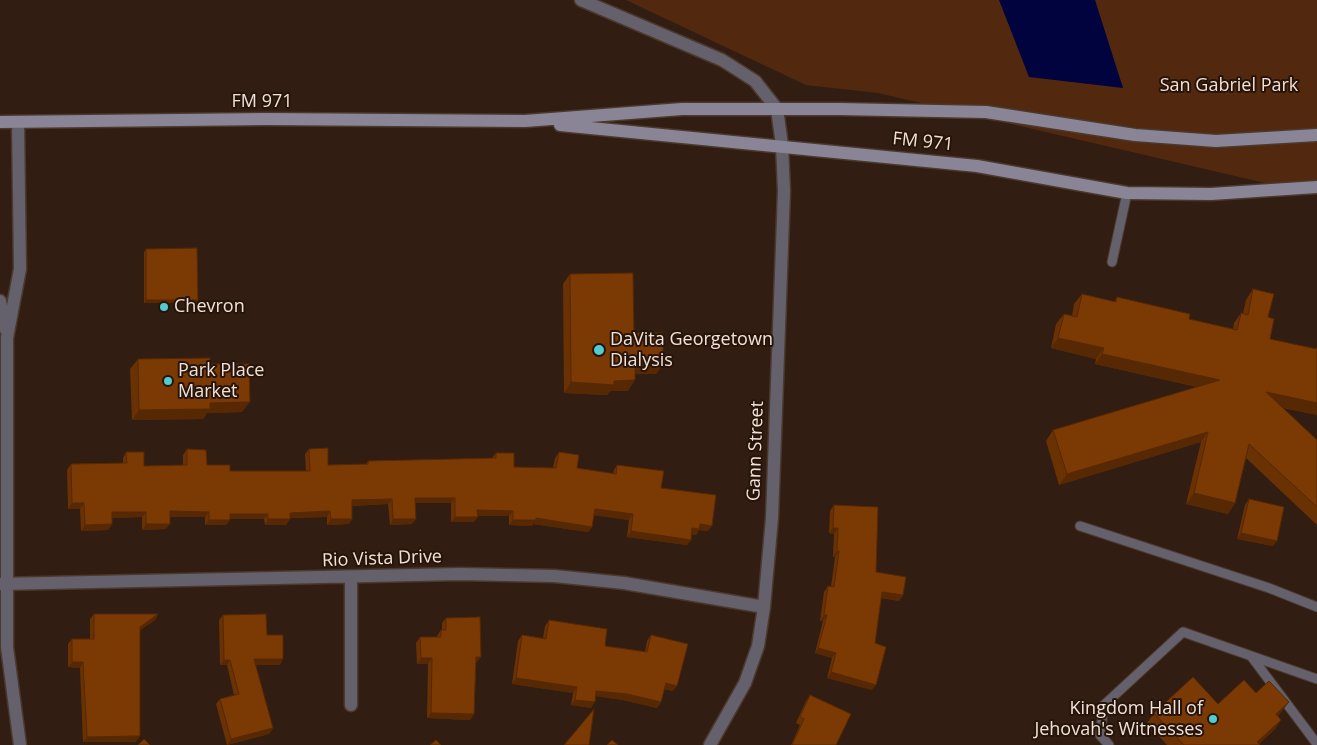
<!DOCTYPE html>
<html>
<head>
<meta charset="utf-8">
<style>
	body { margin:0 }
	canvas { display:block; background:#311d11 }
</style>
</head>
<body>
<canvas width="1317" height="745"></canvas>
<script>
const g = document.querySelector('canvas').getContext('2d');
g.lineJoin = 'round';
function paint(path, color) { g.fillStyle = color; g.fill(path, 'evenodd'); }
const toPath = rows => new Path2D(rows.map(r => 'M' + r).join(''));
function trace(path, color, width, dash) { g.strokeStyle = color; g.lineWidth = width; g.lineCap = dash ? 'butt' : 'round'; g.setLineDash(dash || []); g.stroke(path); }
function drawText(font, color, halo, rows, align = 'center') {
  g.font = font + ' "Open Sans",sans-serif'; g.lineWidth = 4; g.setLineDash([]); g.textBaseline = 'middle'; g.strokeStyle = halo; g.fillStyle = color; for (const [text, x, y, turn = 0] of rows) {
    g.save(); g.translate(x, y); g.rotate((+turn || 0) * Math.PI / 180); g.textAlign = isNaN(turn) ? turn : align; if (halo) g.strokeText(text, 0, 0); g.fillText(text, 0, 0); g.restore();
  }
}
const green = toPath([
	[626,0,1317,0,1317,195,878,93,806,85]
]);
const water = toPath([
	[999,0,1095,0,1123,88,1029,77]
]);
const service = toPath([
	[1112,262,1127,193],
	[1080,526,1269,588,1317,607],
	[1251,656,1317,744],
	[1109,745,1100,735,1104,705,1183,632,1317,679]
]);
const minor = toPath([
	[581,0,722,60,755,81,777,109,782,145,784,191,772,518,764,607,758,646,745,683,710,745],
	[18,122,20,269,7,338,7,647,20,745],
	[0,301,6,330],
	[0,584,460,574,554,576,624,583,764,607],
	[351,705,351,577]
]);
const secondary = toPath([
	[0,122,267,119,525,121,682,109,839,109,986,112,1135,135,1216,141,1317,135],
	[560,125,977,166,1127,193,1211,194,1317,187]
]);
const wall = toPath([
	[146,249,198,300,196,303,144,303,144,252],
	[570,274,634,333,663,364,656,374,635,374,628,391,610,391,607,395,564,393,563,284],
	[1253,289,1268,317,1270,339,1315,349,1317,347,1317,415,1283,408,1317,440,1317,525,1246,458,1235,503,1228,514,1186,504,1201,442,1059,485,1046,441,1053,430,1197,387,1095,364,1096,359,1051,348,1056,324,1064,314,1072,316,1074,304,1082,294,1114,302,1117,297,1189,319,1233,329,1234,323,1241,313,1243,313,1246,300],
	[138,359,210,364,242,412,207,413,203,419,132,420,130,369],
	[187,449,207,465,230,471,306,471,305,454,309,449,328,465,366,464,368,461,492,458,496,453,514,467,553,468,555,458,559,452,577,468,613,474,614,470,617,465,661,488,708,531,699,530,696,535,691,534,691,540,687,545,627,537,629,520,594,515,592,527,588,532,533,524,532,526,509,525,509,516,478,516,474,522,451,522,451,503,415,503,412,524,390,525,388,504,352,506,352,519,349,524,327,525,327,517,290,518,286,525,265,525,264,519,230,519,226,525,205,525,205,517,170,517,166,529,142,530,142,517,112,518,112,524,108,530,81,531,80,509,68,509,67,470,71,464,123,463,123,458,126,452,144,466,183,465,183,455],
	[1249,499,1273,546,1237,539,1245,505],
	[834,505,876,572,903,595,899,601,881,598,875,643,872,690,827,678,832,658,815,653,823,621,820,621,824,592,828,586,831,587,835,557,833,557,834,534,829,533,830,511],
	[94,614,158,614,155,620,140,630,136,742,83,742,80,668,68,667,68,644,72,639,90,639,90,619],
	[223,615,267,635,280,665,255,665,273,728,269,734,227,745,216,704,220,699,234,695,227,665,220,665,219,620],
	[446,618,477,662,476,662,474,714,470,720,427,718,428,664,417,664,416,643,420,637,437,637,437,636,441,630,442,630,442,623],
	[549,620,605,646,645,652,647,641,651,635,673,691,664,689,661,702,657,708,623,700,596,696,591,708,571,705,573,693,512,684,518,641,522,635,543,638,545,626],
	[1256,693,1289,702,1281,712,1278,716,1281,720,1274,730,1259,744,1260,745,1167,745,1147,723,1154,713,1218,704],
	[810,695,836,745,791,745,800,725,796,723,806,701]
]);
const shadedWall = toPath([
	[146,300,198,300,196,303,144,303],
	[1058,338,1104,348,1096,359,1051,348],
	[1102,354,1220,380,1213,390,1095,364],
	[635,364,663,364,656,374,627,374],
	[635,380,628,391,610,391,607,395,564,393,571,382],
	[1266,392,1317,403,1317,415,1259,402],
	[250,402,242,412,207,413,203,419,132,420,139,410,210,403],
	[1208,432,1201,442,1059,485,1067,474],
	[1194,493,1235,503,1228,514,1186,504],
	[415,498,455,498,451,503,411,503],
	[392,499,388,504,348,506,352,500],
	[72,503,84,503,80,509,68,509],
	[595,509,633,514,629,520,591,515],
	[477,510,513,511,509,516,473,516],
	[170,511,209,512,205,517,166,517],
	[330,511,327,517,286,518,290,513],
	[112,512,146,512,142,517,108,518],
	[230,514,268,514,264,519,226,519],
	[455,517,478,517,474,522,451,522],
	[536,518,592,527,588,532,533,524,532,526,509,525,513,520],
	[268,519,290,519,286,525,265,525],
	[331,519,352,519,349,524,327,525],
	[393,519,416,519,412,524,390,525],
	[209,520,230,520,226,525,205,525],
	[112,524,108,530,81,531,85,525],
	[146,524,170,524,166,529,142,530],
	[700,524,712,526,708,531,699,530,696,535,688,534,692,528],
	[833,528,838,528,834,534,829,533],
	[631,531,691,540,687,545,627,537],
	[1241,533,1277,541,1273,546,1237,539],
	[837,551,839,551,835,557,833,557],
	[882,592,903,595,899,601,878,597],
	[158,614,155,620,136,633,140,627],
	[824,615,827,615,823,621,820,621],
	[818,648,836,653,832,658,815,653],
	[476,657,481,657,477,662,472,662],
	[421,658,432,658,428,664,417,664],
	[254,659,283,659,280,665,250,665],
	[224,660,230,660,227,665,220,665],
	[72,662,83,662,80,668,68,667],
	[831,672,876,685,872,690,827,678],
	[516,678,577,687,573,693,512,684],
	[666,683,677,686,673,691,662,688],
	[596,691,627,694,661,702,657,708,623,700,593,696],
	[575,700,595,702,591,708,571,705],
	[1289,702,1281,712,1269,724,1276,714],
	[431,713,474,714,470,720,427,718],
	[1281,720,1274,730,1258,745,1257,742],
	[273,728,269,734,227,745,231,739],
	[140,736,136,742,83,742,87,737]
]);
const building = toPath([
	[197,248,198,300,146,300,146,249,197,248],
	[633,273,634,333,663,333,663,364,635,364,635,380,614,381,614,385,571,382,570,274,633,273],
	[1253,289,1274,294,1268,317,1274,319,1270,339,1317,349,1317,403,1266,392,1317,440,1317,507,1249,444,1235,503,1194,493,1208,432,1067,474,1053,430,1220,380,1102,354,1104,348,1058,338,1064,314,1077,317,1082,294,1116,302,1117,297,1190,314,1189,319,1237,330,1241,313,1248,315,1253,289],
	[210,358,210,364,249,364,250,402,210,403,210,409,139,410,138,359,210,358],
	[328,448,328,465,368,464,368,461,496,458,496,453,514,453,514,467,556,468,559,452,579,455,577,468,616,474,617,465,664,471,661,488,716,495,712,526,700,524,699,529,692,528,691,540,631,531,633,514,595,509,592,527,536,518,536,520,513,520,513,511,477,510,478,517,455,517,455,498,415,498,416,519,393,519,392,499,352,500,352,519,331,519,330,511,290,513,290,519,268,519,268,514,230,514,230,520,209,520,209,512,170,511,170,524,146,524,146,512,112,512,112,524,85,525,84,503,72,503,71,464,127,463,126,452,144,452,144,466,187,465,187,449,206,450,207,465,230,465,230,471,310,471,309,449,328,448],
	[1249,499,1284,507,1277,541,1241,533,1249,499],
	[834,505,878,507,876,572,906,577,903,595,882,592,875,643,886,647,876,685,831,672,836,653,818,648,827,615,824,615,828,586,834,587,839,551,837,551,838,528,833,528,834,505],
	[94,614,158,614,140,627,140,736,87,737,83,662,72,662,72,639,94,639,94,614],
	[266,614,267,635,283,635,283,659,254,659,273,728,231,739,220,699,239,694,230,660,224,660,223,615,266,614],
	[480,617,481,657,476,657,474,714,431,713,432,658,421,658,420,637,441,637,441,630,446,630,446,618,480,617],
	[549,620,607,629,605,646,647,652,651,635,688,644,677,686,666,683,661,702,627,694,596,691,595,702,575,700,577,687,516,678,522,635,546,639,549,620],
	[1193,677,1218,704,1244,680,1256,693,1269,681,1289,702,1276,714,1281,720,1257,742,1260,745,1184,745,1154,713,1193,677],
	[810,695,851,714,836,745,792,745,804,719,800,717,810,695],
	[594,709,589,745,564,745,594,709],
	[144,739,150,745,138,745,144,739],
	[436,740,441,745,430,745,436,740],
	[612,740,618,745,607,745,612,740]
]);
const markers = [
	[164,307,5,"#51ccd3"],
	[599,350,6,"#51ccd3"],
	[168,381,5,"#51ccd3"],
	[1213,719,5,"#51ccd3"]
];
const parkNames = [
	["San Gabriel Park",1229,86]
];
const streetNames = [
	["FM 971",262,102],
	["FM 971",923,142,6],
	["Gann Street",756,451,-88],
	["Rio Vista Drive",382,559,-2]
];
const poiNames = [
	["Chevron",174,307],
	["DaVita Georgetown",610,340],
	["Dialysis",610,361],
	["Park Place",178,371],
	["Market",178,392],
	["Kingdom Hall of",1203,709,"right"],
	["Jehovah's Witnesses",1203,730,"right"]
];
paint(green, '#52290e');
paint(water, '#00033d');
trace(service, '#4c392d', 11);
trace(minor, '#4c392d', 15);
trace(secondary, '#4c392d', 15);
trace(service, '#64616c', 9);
trace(minor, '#64616c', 12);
trace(secondary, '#898596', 12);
paint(wall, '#6a3103');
paint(shadedWall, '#562803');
paint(building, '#7b3904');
trace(building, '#562803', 1);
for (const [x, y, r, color] of markers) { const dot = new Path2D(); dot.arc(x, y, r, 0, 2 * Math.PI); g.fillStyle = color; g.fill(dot); trace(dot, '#271408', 2); }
drawText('18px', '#f4dfd3', '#271408', parkNames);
drawText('18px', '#f0e2da', '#271408', streetNames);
drawText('18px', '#f0e2da', '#271408', poiNames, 'left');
</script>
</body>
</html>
